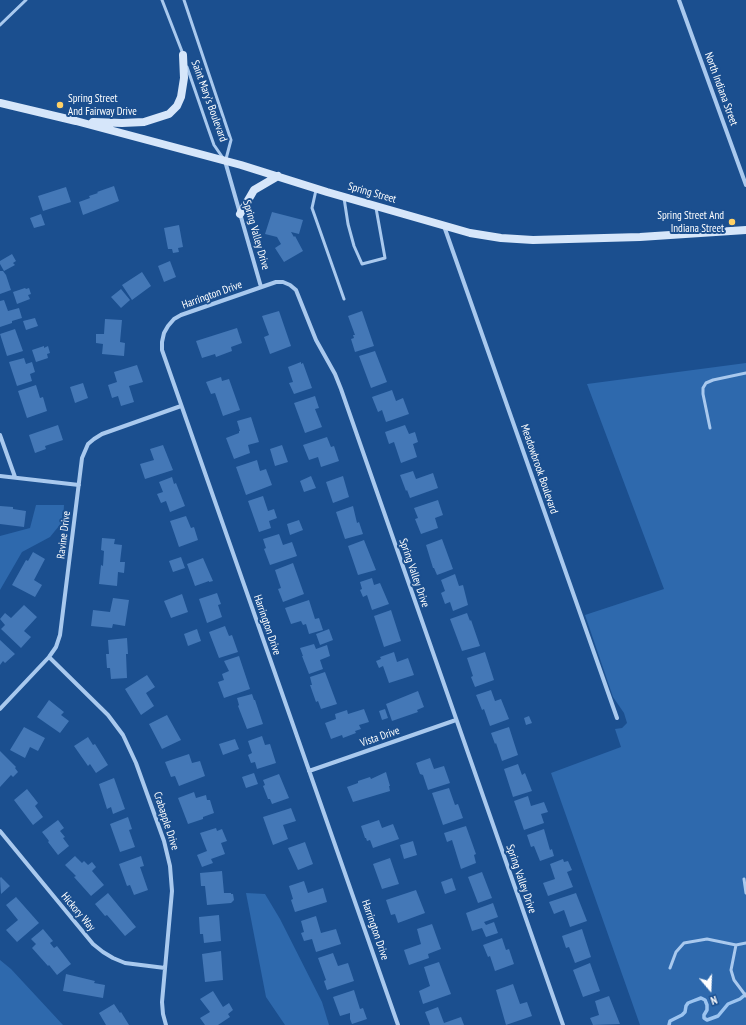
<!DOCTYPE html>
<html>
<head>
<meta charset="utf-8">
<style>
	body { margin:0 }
	#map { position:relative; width:746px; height:1025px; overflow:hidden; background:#1b4f8f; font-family:"PT Sans Narrow",sans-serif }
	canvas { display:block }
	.north { position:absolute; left:690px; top:969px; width:40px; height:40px; -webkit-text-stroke:3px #1b4f8f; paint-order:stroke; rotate:161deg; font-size:11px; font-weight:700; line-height:16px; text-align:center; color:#fff }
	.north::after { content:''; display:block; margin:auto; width:14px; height:18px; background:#fff; clip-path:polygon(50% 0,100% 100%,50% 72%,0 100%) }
</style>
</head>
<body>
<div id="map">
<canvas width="746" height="1025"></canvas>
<div class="north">N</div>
</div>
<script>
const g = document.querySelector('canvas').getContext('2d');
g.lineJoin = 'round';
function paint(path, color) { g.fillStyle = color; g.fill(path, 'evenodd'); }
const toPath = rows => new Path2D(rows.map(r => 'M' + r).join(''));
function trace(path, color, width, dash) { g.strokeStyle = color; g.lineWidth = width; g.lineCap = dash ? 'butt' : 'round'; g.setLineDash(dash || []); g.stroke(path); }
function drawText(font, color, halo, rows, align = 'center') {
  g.font = font + ' "PT Sans Narrow",sans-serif'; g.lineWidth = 4; g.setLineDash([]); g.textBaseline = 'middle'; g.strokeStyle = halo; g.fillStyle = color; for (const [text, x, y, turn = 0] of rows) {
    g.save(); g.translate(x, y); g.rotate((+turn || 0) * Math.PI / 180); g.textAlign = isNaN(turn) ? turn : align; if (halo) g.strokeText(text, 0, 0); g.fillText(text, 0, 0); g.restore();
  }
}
const green = toPath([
	[746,363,746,1025,640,1025,551,773,621,747,615,729,622,728,627,723,624,713,613,697,585,615,664,589,587,384],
	[36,505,64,505,63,521,50,537,22,552,0,590,0,536,30,528],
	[246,893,265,894,280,919,322,1002,329,1025,285,1025,266,997],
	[0,960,11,969,63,1025,0,1025]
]);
const stream = toPath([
	[669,1025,670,1021,682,1015,685,1012,686,1006,688,1003,693,1001,701,998,705,1000,707,1005,707,1010,704,1015,704,1018,707,1020,718,1016,728,1004,740,999,746,994]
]);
const building = toPath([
	[114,186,119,201,83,215,79,202,90,198,89,196,98,193,97,192],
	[66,187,71,202,43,211,38,196],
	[272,212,303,220,299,234,291,232,294,237,295,236,303,251,284,262,275,248,281,244,277,237,265,234],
	[41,214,45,225,34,228,30,218],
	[179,225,183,247,178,248,179,252,173,253,172,249,168,249,164,228],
	[12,254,16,261,13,263,15,265,4,271,0,264,0,261],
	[170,261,176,277,164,282,158,266],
	[0,271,3,271,6,275,11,290,0,294],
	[142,272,151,286,132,300,122,285],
	[25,288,26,289,29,288,31,294,28,295,30,299,17,304,13,292],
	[121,289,130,300,121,308,111,297],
	[4,300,8,311,19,308,22,318,12,321,12,323,0,327,0,301],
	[279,311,291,346,270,354,264,337,269,335,262,316],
	[362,311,374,346,355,352,351,339,354,338,353,335,355,335,348,316],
	[35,318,38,326,26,330,23,321],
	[105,319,122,320,120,342,125,343,124,356,102,354,103,344,96,343,96,334,104,334],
	[237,328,242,343,231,347,232,351,216,357,215,354,202,358,196,341],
	[15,329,23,351,7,356,0,334],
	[44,346,44,348,48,346,50,353,47,354,48,358,36,362,32,350],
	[375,351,387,382,371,388,359,356],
	[24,358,26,364,32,362,35,372,30,374,32,381,17,386,9,362],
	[301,362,301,364,303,363,312,388,294,394,289,383,293,382,288,367],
	[137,365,143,382,129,386,134,402,121,406,118,396,112,398,108,385,117,382,114,372],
	[221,377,222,381,229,379,240,410,223,416,215,393,211,394,206,382],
	[83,383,88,398,75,403,70,387],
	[36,385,40,398,43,397,47,411,27,418,18,391],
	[392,390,396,401,403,398,409,414,386,422,382,410,378,412,372,397],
	[315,396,319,408,315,409,322,427,305,433,294,403],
	[251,417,259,442,248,445,250,453,234,459,226,438,239,433,239,431,240,431,237,421],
	[58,425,63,440,45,446,46,449,35,453,29,435],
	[405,425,409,434,415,432,418,442,413,444,417,457,401,463,394,442,389,444,385,432],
	[327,437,331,447,334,446,339,461,321,467,318,457,309,460,303,445],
	[163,445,173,470,145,479,140,464,154,460,150,449],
	[282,445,288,462,275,466,270,449],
	[257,460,260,471,266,469,272,485,246,495,236,467],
	[413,471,416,479,433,473,438,488,410,498,407,490,406,491,400,475],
	[311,476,316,488,304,492,300,481],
	[343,476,349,497,333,503,326,482],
	[172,477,174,484,176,483,185,506,170,512,166,501,161,503,157,494,163,492,159,482],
	[263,496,268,511,274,509,277,518,269,521,271,528,259,532,248,501],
	[438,500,443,515,435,518,438,528,421,534,415,519,418,518,414,508],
	[0,506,13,507,13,509,26,511,24,527,0,524],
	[353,506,357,523,359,522,363,534,345,539,336,512],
	[186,516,191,528,194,527,198,540,179,547,170,521],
	[299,520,303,530,290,535,287,524],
	[279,534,283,545,292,542,297,556,270,565,264,549,266,548,263,539],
	[102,538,115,539,114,544,122,545,120,562,125,562,124,573,118,572,117,586,99,584,101,565,103,566,104,551,101,550],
	[442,539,453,569,437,575,434,568,433,568,426,545],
	[364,540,376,570,358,575,348,546],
	[33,552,45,559,34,580,42,585,35,597,12,585,26,560,28,561],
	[181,557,185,568,173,572,169,561],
	[203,558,213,581,209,582,209,581,195,586,187,564],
	[293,563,304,594,283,602,278,589,281,588,275,570],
	[455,574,459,586,463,585,468,605,453,611,450,602,445,604,441,593,445,591,441,580],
	[372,578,374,585,380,583,389,604,372,610,367,595,363,597,360,590,362,589,360,582],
	[217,593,221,604,218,605,222,617,207,623,199,599],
	[182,594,188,612,171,618,164,601],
	[113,598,129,600,125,626,113,624,112,628,91,626,93,610,110,612],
	[309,600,315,619,319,618,323,630,309,634,306,624,303,625,301,621,291,624,285,608],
	[24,605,37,617,24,631,31,637,21,648,1,629,5,625,0,619,5,613,11,618],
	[391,610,401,641,384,647,374,616],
	[467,613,470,621,471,620,480,646,462,651,450,619],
	[225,626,229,636,232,635,238,652,219,658,209,632],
	[197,629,201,641,188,646,184,634],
	[329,629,333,640,320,645,316,634],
	[127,638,128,654,126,654,127,678,111,679,110,668,107,668,106,654,109,654,108,640],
	[0,640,15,654,5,663,3,661,0,665],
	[314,644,316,649,327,645,330,656,320,660,323,669,309,674,302,656,303,656,300,648],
	[394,652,397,662,408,658,414,675,389,683,383,666,379,668,376,661,381,659,380,657],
	[485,652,494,680,475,687,471,677,473,676,467,658],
	[239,656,250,689,224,698,218,682,224,680,222,674,229,671,224,661],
	[325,672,337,704,321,709,318,701,316,702,310,685,312,685,310,677],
	[147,675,155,687,146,693,154,706,141,715,125,689],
	[491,690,495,701,501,699,509,719,490,726,484,709,482,710,476,695],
	[418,691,424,707,417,710,418,712,392,721,386,704],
	[252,694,254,700,255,700,263,724,247,729,238,706,239,705,237,698],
	[49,700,64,712,61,715,69,721,60,733,37,717],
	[364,709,369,722,359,725,361,729,355,731,356,733,343,738,342,735,331,739,325,723,336,719,335,714,347,710,348,714],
	[385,709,388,718,382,720,379,711],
	[167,715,181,740,162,749,149,724],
	[529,716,532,723,526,725,524,718],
	[24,727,45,738,38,751,30,747,25,758,10,750],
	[509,727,518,755,502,761,496,743,495,744,491,733],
	[262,736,265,745,270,744,276,763,257,769,255,762,251,763,248,755,252,753,248,741],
	[88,737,93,745,95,744,108,765,96,773,90,764,88,766,74,746],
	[235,739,239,749,223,755,219,744],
	[0,751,16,767,15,768,18,772,13,777,11,775,0,787],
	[189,754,192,763,200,761,205,776,179,786,175,776,171,777,165,762],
	[430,758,434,769,444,766,450,783,428,790,423,775,420,774,416,763],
	[518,764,522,775,525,773,532,791,513,797,504,769],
	[386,772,390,786,389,786,390,791,353,802,347,787,358,783,358,781,370,777,371,779],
	[254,773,258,784,246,788,242,777],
	[279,774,289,798,272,804,270,799,268,799,263,786,265,785,263,780],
	[114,778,125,809,113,814,111,807,107,809,99,784],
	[449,788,455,805,458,804,463,818,443,825,432,793],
	[27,789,38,803,35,806,43,817,33,825,14,800],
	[194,792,196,798,206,795,207,800,210,800,214,813,203,817,203,819,188,824,178,798],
	[528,796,531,806,544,802,548,812,541,814,544,823,524,830,514,801],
	[291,808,296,821,283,825,288,839,273,845,263,817],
	[128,817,132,829,129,830,135,847,120,852,110,824],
	[58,820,64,828,60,831,65,837,63,838,69,846,58,855,48,842,49,841,42,832],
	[379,820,382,828,393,824,399,839,373,848,370,840,367,841,366,838,365,838,361,826],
	[466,826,476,854,474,855,476,863,461,869,452,840,447,842,444,833],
	[216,828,217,831,222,829,227,841,221,843,225,854,211,859,213,863,202,867,197,855,207,851,200,833],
	[544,829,550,850,552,849,554,856,540,861,534,846,531,847,527,835],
	[413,841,417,855,404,859,400,845],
	[305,842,313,864,298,870,288,848],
	[75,856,82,863,84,861,88,865,92,862,96,867,92,871,104,885,91,896,74,877,76,876,65,865],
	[141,856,144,866,140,867,148,890,134,895,130,885,127,886,119,864],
	[390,858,399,884,382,889,373,864],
	[563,859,564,862,568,861,572,870,567,872,573,887,548,896,543,883,555,879,550,864],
	[222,871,224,893,231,893,231,894,233,894,234,900,231,903,207,905,205,886,201,886,200,873],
	[482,872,492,898,478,903,468,877],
	[1,877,10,886,1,894,0,878],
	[452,878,456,890,445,894,441,882],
	[304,881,308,893,323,888,327,902,295,912,291,900,293,899,289,886],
	[416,890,425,913,398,923,395,914,391,915,386,900],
	[108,893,136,927,125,936,107,915,105,916,95,904],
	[576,893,587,921,570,927,564,910,554,914,549,902],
	[16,897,39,923,17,942,6,930,18,920,6,905],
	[493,903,498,917,484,922,486,925,494,922,498,933,486,937,482,928,472,931,466,913],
	[219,915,221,941,204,943,203,934,200,934,199,917],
	[316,916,321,933,336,929,341,944,316,952,312,939,304,941,301,933,304,932,301,921],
	[432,924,441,949,428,954,429,958,409,965,404,950,421,944,417,929],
	[43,929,53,941,50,943,54,948,57,946,71,964,57,975,49,965,48,966,32,948,36,944,31,939],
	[582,929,591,957,575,963,569,947,566,948,562,936],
	[502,938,506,950,509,949,514,964,495,971,490,956,488,957,483,945],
	[221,951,223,980,205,982,202,954],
	[333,953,338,966,348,963,354,981,327,990,324,981,326,980,318,958],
	[439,962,451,994,423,1004,419,991,430,986,424,967],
	[590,963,600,991,583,997,573,970],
	[66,974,95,981,94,983,105,985,103,998,63,991],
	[513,984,520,1004,527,1002,532,1016,506,1025,496,990],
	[354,990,360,1009,363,1008,367,1019,352,1024,350,1019,350,1013,340,1016,333,997],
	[213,991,223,1007,229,1003,233,1010,228,1014,230,1017,218,1025,205,1025,200,1018,210,1012,200,999],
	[609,996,620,1024,593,1025,590,1018,599,1015,595,1001],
	[114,1004,120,1013,121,1012,129,1025,106,1025,99,1013],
	[438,1007,444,1023,461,1017,464,1025,430,1025,425,1012]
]);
const lane = toPath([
	[162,0,183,54],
	[184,0,231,140,226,159],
	[0,25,26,0],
	[187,67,208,128,214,145,223,158],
	[316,190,312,208,344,299],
	[344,198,348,224,354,246,362,264,385,258,376,208],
	[710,428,703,394,703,388,706,383,713,380,746,373],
	[744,879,746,893],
	[736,945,731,970,734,980,746,996],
	[670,968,676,952,684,943,707,939,736,945,746,943]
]);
const street = toPath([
	[679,0,746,185],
	[225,161,261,287],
	[444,226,617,718],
	[0,435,15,477],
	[0,476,79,485],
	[49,657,108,715,123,735,136,763,164,841,170,866,172,891,162,1002,163,1014,166,1025],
	[0,709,49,657,56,647,60,635,82,458,88,444,94,439,102,434,181,406],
	[309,771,456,720],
	[0,831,93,944,103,952,113,958,125,963,165,968],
	[398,1025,162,350,162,342,164,333,168,326,174,319,181,315,276,282,283,282,290,285,296,290,316,340,335,374,341,389,563,1025]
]);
const secondary = toPath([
	[0,103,76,121,241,165,327,192,470,233,501,238,533,240,640,237,746,230],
	[93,122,122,123,144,122,169,114,177,106,181,97,184,78,183,55],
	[240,214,254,190,278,176]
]);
const markers = [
	[60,105,4,"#ffd166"],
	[732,222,4,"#ffd166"]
];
const streetNames = [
	["North Indiana Street",721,89,70],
	["Saint Mary's Boulevard",209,101,70],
	["Spring Street",372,193,16],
	["Spring Valley Drive",256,235,74],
	["Harrington Drive",212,295,-20],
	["Meadowbrook Boulevard",539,469,71],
	["Ravine Drive",64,535,-83],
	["Spring Valley Drive",414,573,71],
	["Harrington Drive",267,625,71],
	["Vista Drive",380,737,-19],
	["Crabapple Drive",166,821,72],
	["Spring Valley Drive",521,879,71],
	["Hickory Way",78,912,50],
	["Harrington Drive",375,930,71]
];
const poiNames = [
	["Spring Street",68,99],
	["And Fairway Drive",68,112],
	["Spring Street And",724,216,"right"],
	["Indiana Street",724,229,"right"]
];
paint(green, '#2e69ad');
trace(stream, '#9cc4f0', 3.5);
paint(building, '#4478b7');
trace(lane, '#a9c9ee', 3);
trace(street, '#a9c9ee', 4);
trace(secondary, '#d6e6fa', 8);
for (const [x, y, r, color] of markers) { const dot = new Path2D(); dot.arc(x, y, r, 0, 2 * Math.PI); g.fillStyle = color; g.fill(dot); trace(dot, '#1b4f8f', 1.5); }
drawText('11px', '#fff', '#1b4f8f', streetNames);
drawText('11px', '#fff', '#1b4f8f', poiNames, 'left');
</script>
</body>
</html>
